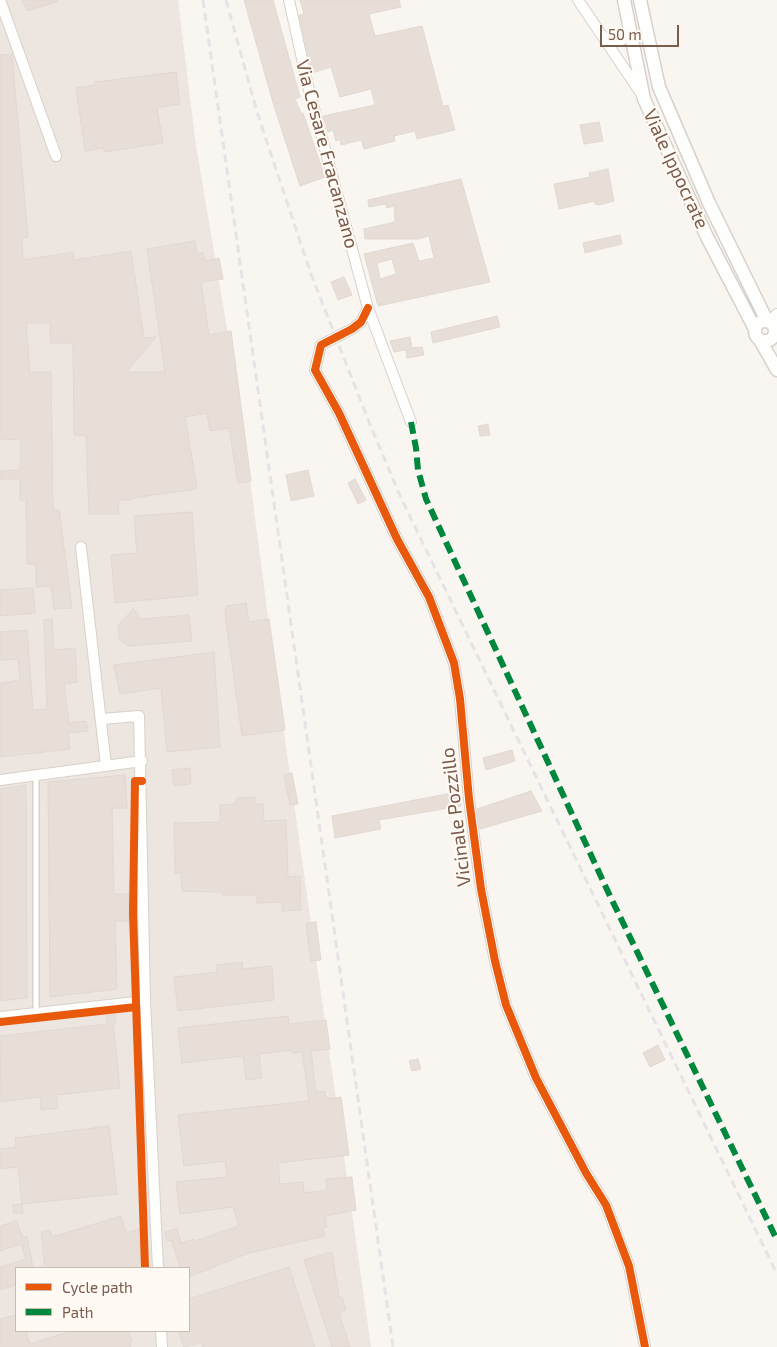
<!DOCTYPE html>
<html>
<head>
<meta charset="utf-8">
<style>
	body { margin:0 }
	#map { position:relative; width:777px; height:1347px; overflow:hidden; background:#f9f5f0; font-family:"Exo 2",sans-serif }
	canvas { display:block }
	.legend { position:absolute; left:15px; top:1267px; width:175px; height:65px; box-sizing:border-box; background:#fffaf3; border:1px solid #cabbb1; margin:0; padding:6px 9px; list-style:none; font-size:15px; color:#7a5c4d }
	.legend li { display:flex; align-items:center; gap:10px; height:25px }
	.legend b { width:25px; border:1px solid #cabbb1 }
	.scale { position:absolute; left:600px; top:25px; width:79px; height:22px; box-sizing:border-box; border:2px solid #7a5c4d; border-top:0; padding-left:6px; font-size:15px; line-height:18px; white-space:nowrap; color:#7a5c4d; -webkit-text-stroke:4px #fffaf3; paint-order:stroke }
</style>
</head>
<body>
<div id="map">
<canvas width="777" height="1347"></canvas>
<ul class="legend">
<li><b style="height:6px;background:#e8590c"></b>Cycle path</li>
<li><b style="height:6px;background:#00873e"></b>Path</li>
</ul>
<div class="scale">50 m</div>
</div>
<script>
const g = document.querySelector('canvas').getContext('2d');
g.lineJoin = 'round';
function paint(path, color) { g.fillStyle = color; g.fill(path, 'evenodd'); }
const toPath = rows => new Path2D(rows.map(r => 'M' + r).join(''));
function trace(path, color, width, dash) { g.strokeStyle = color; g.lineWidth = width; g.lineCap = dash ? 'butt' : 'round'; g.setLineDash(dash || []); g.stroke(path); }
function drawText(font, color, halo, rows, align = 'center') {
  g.font = font + ' "Exo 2",sans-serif'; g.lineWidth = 4; g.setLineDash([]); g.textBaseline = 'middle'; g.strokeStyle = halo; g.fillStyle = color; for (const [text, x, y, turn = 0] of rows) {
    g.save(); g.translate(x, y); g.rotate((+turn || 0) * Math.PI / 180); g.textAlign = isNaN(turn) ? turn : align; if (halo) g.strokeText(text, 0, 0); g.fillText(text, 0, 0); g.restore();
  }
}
const industrial = toPath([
	[0,0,178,0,196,146,241,411,273,655,371,1347,0,1347],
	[16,1268,189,1268,189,1331,16,1331]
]);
const building = toPath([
	[22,0,57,0,57,2,27,11,22,0],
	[244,0,273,0,300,97,295,99,301,113,303,113,325,177,300,186,274,106,244,0],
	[300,0,399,0,401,7,369,14,375,36,422,26,443,106,448,105,455,130,417,139,415,131,394,136,395,141,364,149,361,140,341,145,340,139,336,141,333,130,328,132,323,116,375,105,371,89,340,97,331,67,312,73,299,15,304,14,300,0],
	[12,54,28,237,22,238,23,260,73,252,74,260,131,251,144,338,156,337,126,372,165,372,147,249,195,241,197,254,203,253,205,261,219,258,223,279,201,282,209,335,231,331,251,481,238,483,229,428,210,431,207,413,185,417,197,489,132,498,132,500,118,500,119,514,89,514,86,436,74,435,73,343,50,343,50,323,26,323,30,372,51,372,53,510,59,510,72,608,54,609,51,586,36,587,36,564,27,564,26,500,20,500,20,479,0,479,0,471,20,470,21,440,0,439,0,55,12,54],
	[176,72,180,104,157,108,163,143,104,152,104,148,85,151,76,88,95,85,95,82,176,72],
	[599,122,603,141,584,144,580,125,599,122],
	[608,169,614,201,599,205,595,204,595,201,559,209,554,184,590,177,589,173,608,169],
	[461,179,490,282,378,306,364,254,413,243,419,261,434,258,429,236,418,239,365,239,364,229,395,222,394,206,387,208,386,204,369,207,368,200,461,179],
	[392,259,396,274,380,279,377,263,392,259],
	[620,235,622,244,585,253,583,243,620,235],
	[344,277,352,295,338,300,331,282,344,277],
	[497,316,500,327,433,343,431,332,497,316],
	[410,337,412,348,422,347,424,355,407,358,406,350,394,352,390,341,410,337],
	[488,424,490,435,480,436,478,426,488,424],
	[308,470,314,496,291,501,286,475,308,470],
	[355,479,366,500,358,504,348,483,355,479],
	[192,512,198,595,115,603,111,555,137,553,134,516,192,512],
	[33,588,35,613,0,616,0,590,33,588],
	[246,603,249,622,269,619,285,730,242,736,225,613,226,606,246,603],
	[133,609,142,619,189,615,192,641,128,646,119,639,118,626,133,609],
	[52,619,54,650,75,648,77,682,64,684,69,723,86,721,88,731,68,733,70,749,0,757,0,683,20,680,18,659,0,660,0,632,27,630,33,710,47,709,44,620,52,619],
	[214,652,220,747,167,752,161,688,120,694,114,665,214,652],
	[512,750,515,761,486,770,483,758,512,750],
	[190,768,191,784,174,786,172,770,190,768],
	[292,773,298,804,290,805,284,775,292,773],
	[125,775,127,808,112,808,114,894,129,894,129,921,115,921,117,989,50,997,48,782,125,775],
	[26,785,27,998,0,1001,0,789,26,785],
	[531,791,542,811,480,829,477,809,531,791],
	[457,792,461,806,379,820,381,829,335,838,332,816,457,792],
	[255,797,255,804,263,804,264,821,286,820,288,877,300,876,301,910,282,911,282,902,257,903,257,895,222,895,222,892,182,891,181,873,175,873,174,823,220,822,220,805,236,804,236,798,255,797],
	[316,922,321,960,311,961,306,923,316,922],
	[242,962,243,969,272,966,274,1000,178,1011,174,977,217,972,216,965,242,962],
	[115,1015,116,1023,113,1024,120,1088,56,1095,58,1108,41,1110,40,1097,1,1102,0,1036,107,1024,106,1016,115,1015],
	[288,1016,289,1024,326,1020,330,1049,311,1051,316,1092,325,1091,326,1099,341,1097,349,1155,278,1163,280,1184,303,1182,304,1193,327,1190,326,1179,352,1177,356,1210,325,1216,327,1227,323,1228,325,1236,249,1253,189,1277,189,1268,181,1268,171,1240,167,1241,165,1232,177,1229,181,1243,194,1239,195,1241,239,1226,233,1207,180,1214,176,1182,227,1177,225,1161,184,1166,178,1115,309,1101,302,1052,292,1053,292,1050,259,1054,262,1078,246,1080,243,1056,182,1063,178,1028,288,1016],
	[658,1045,665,1060,650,1067,643,1053,658,1045],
	[418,1059,421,1069,412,1071,409,1061,418,1059],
	[109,1126,117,1194,22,1204,18,1167,0,1169,0,1149,16,1147,15,1138,109,1126],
	[22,1204,23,1213,14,1214,12,1205,22,1204],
	[121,1216,126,1233,139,1229,139,1268,45,1268,41,1232,50,1230,52,1237,121,1216],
	[16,1221,23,1237,27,1236,33,1268,16,1268,16,1285,0,1290,0,1267,26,1259,21,1244,0,1251,0,1226,16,1221],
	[332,1252,339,1298,342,1297,346,1310,339,1313,350,1347,332,1347,304,1260,332,1252],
	[289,1267,315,1347,203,1347,201,1343,184,1347,179,1333,189,1331,189,1299,289,1267],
	[16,1315,16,1331,26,1331,30,1344,71,1331,128,1331,132,1342,129,1343,131,1347,0,1347,0,1319,16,1315]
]);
const service = toPath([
	[36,776,36,1013]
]);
const minor = toPath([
	[0,0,56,156],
	[289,0,308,86,368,308,411,422],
	[578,0,642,95],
	[603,37,613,41,620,41,627,37,631,30],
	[368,308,361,322,352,329,321,345,315,370,339,413,397,539,429,597,454,663,460,699,469,799,481,889,495,961,506,1005,536,1078,586,1173,606,1205,629,1266,645,1347],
	[769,322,777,314],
	[775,332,777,332],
	[81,547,106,766],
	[101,719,139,716,145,1001,158,1268],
	[0,780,142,761],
	[0,1017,145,1001],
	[161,1331,162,1347]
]);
const tertiary = toPath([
	[624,0,644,99,707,237,755,329],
	[640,0,659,87,709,203,767,321],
	'755 331a10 10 0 1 1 20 0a10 10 0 1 1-20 0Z',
	[760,340,777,370]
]);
const rail = toPath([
	[203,0,393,1347],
	[226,0,257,112,311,274,369,422,401,498,777,1274]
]);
const quiet = toPath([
	[411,422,416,448,418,470,426,499,610,896,777,1240]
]);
const cycleway = toPath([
	[368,308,361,322,352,329,321,345,315,370,339,413,397,539,429,597,454,663,460,699,469,799,481,889,495,961,506,1005,536,1078,586,1173,606,1205,629,1266,645,1347],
	[142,781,135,781,133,913,145,1268],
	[0,1022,136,1007]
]);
const streetNames = [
	["Via Cesare Fracanzano",327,154,75],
	["Viale Ippocrate",676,169,65],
	["Vicinale Pozzillo",456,817,-97]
];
paint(industrial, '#ede5e0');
paint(building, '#e6ded7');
trace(building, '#e2d8d2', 1);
trace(service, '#d7d1cb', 8);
trace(minor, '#d7d1cb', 12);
trace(tertiary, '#d7d1cb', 15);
trace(service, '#fefefd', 5);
trace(minor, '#fefefd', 10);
trace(tertiary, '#fefefd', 12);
trace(rail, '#e6e3e7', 3, [8, 5]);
trace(quiet, '#00873e', 6, [12, 6]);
trace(cycleway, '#e8590c', 8);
drawText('19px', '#7a5c4d', '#fffaf3', streetNames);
</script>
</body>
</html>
